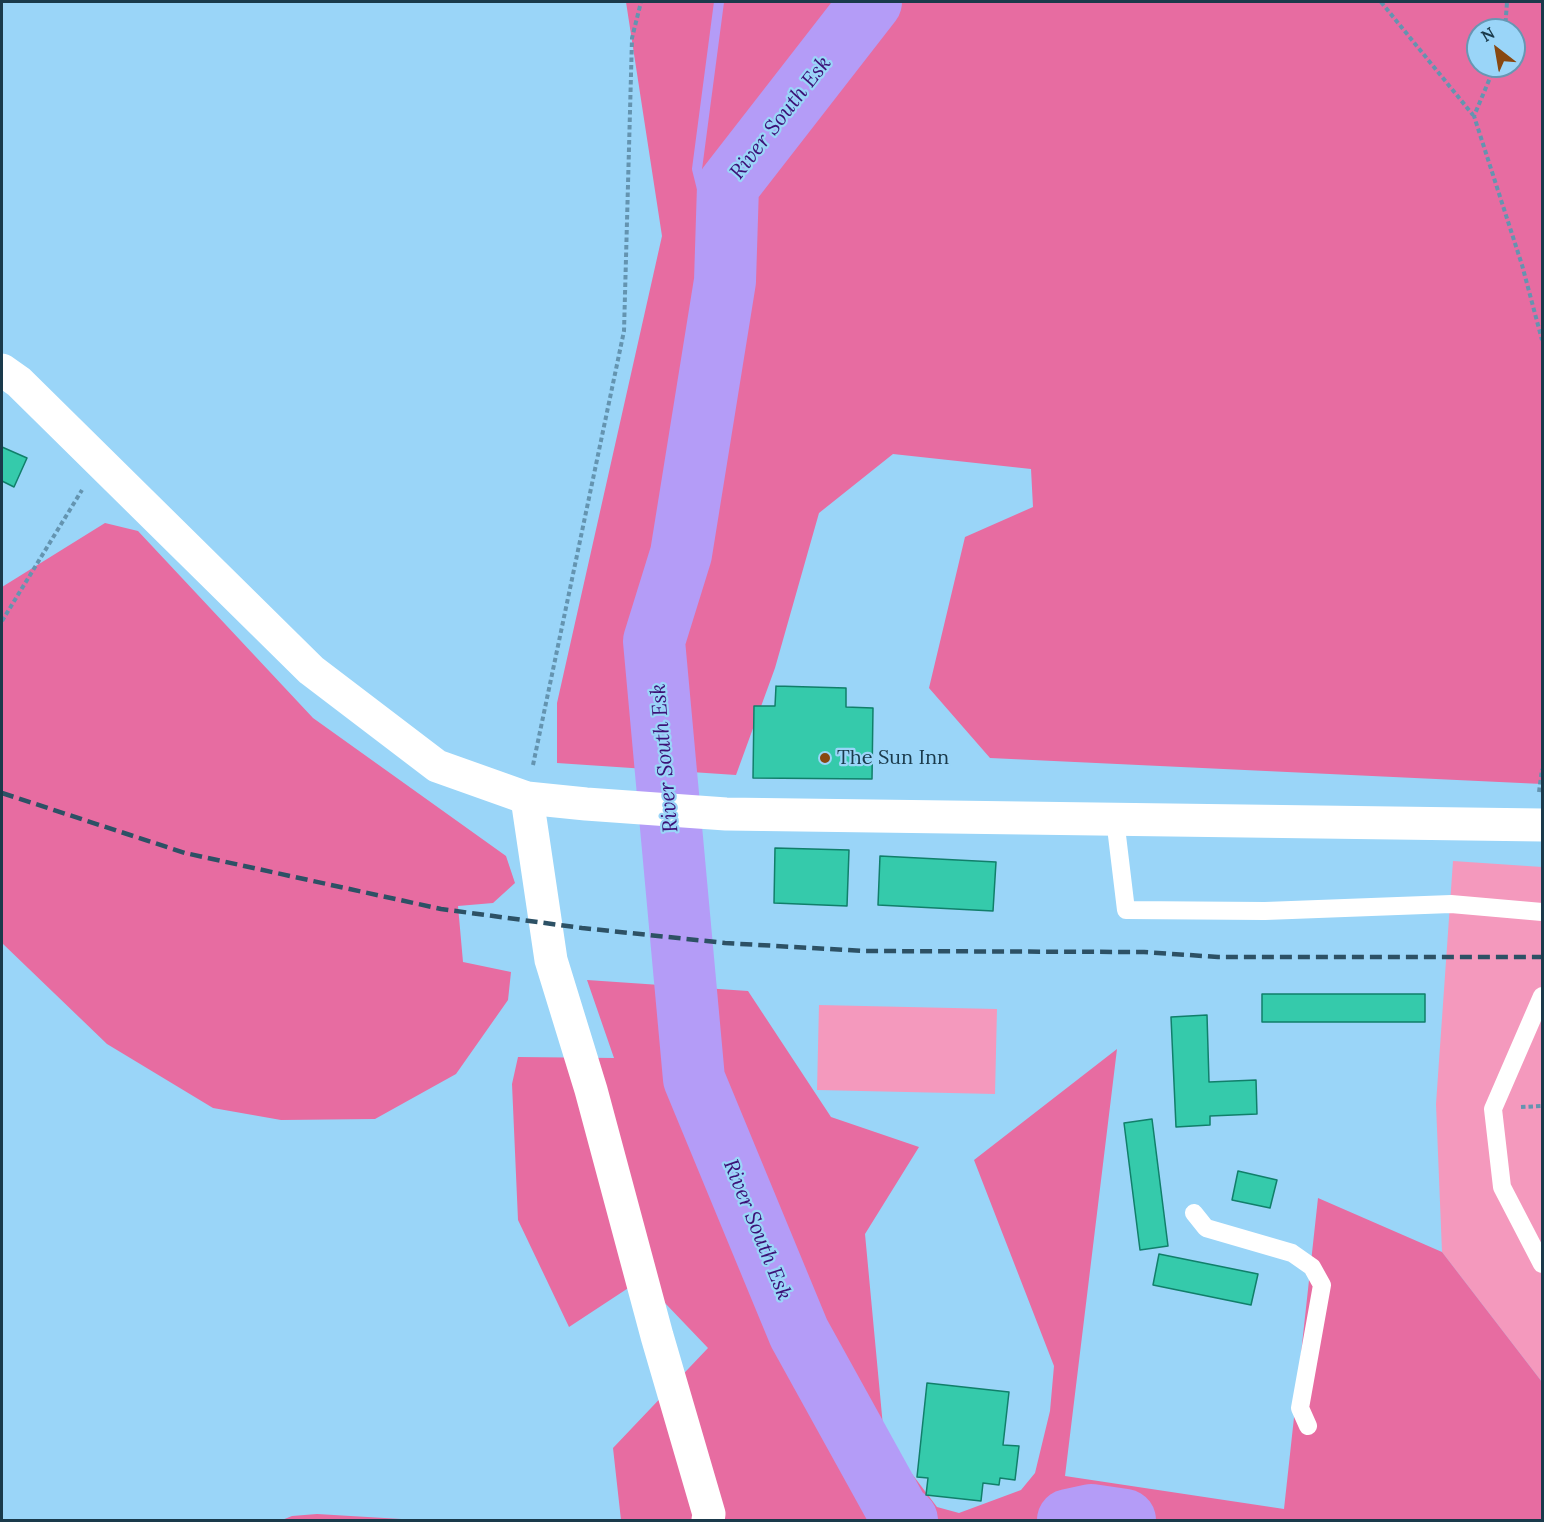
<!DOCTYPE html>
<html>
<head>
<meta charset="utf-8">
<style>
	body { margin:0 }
	#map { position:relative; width:1544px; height:1522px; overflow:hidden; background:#9ad5f8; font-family:Lora,serif }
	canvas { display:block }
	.frame { position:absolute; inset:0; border:3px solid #1a3a4b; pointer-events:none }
	.north { position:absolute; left:1466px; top:18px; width:60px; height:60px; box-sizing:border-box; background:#9ad5f8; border:2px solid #6797b3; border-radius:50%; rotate:329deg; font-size:16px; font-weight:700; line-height:24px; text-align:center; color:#1a3a4b }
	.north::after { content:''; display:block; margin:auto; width:21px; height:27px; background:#884811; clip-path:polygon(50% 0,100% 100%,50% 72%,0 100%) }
</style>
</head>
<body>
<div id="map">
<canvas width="1544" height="1522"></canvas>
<div class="frame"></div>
<div class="north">N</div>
</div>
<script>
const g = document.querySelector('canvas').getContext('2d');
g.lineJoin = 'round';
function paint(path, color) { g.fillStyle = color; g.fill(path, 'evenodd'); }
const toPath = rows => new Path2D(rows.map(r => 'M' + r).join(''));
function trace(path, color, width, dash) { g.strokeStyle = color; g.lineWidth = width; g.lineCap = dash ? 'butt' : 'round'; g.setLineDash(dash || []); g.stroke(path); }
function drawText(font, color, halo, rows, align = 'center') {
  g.font = font + ' Lora,serif'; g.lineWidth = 4.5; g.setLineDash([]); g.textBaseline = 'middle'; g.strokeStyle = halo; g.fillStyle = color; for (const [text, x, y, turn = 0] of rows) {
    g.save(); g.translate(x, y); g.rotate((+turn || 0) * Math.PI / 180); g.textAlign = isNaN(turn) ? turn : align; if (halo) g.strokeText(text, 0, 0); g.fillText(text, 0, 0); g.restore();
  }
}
const green = toPath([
	[1453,861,1542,867,1542,1382,1442,1252,1436,1104],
	[819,1005,997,1009,995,1094,817,1090]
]);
const forest = toPath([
	[626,2,1542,2,1542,784,990,758,929,688,965,537,1033,507,1031,469,893,454,819,513,775,668,736,775,557,763,557,703,662,236],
	[1478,30,1514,30,1514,66,1478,66],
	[105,523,138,531,313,718,506,856,515,883,493,903,458,906,463,962,511,972,508,1000,456,1074,375,1119,281,1120,213,1108,107,1044,2,943,2,587],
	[587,980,748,991,831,1117,919,1147,865,1234,884,1437,937,1507,959,1513,1021,1490,1035,1473,1050,1411,1054,1366,974,1160,1117,1049,1065,1476,1284,1509,1318,1198,1442,1252,1542,1382,1542,1520,621,1520,613,1448,708,1348,642,1279,569,1327,518,1220,512,1084,518,1057,614,1058],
	[317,1514,418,1520,282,1520,292,1516]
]);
const stream = toPath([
	[719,2,697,169,725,281]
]);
const river = toPath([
	[871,2,728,186,725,281,681,554,654,641,694,1079,799,1333,898,1512,907,1520],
	[1068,1520,1091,1515,1125,1520]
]);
const building = toPath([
	[2,447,27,458,14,487,2,481,2,447],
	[776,686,846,688,846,707,873,708,872,779,753,778,754,706,775,706,776,686],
	[775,848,849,850,847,906,774,903,775,848],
	[880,856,996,862,993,911,878,905,880,856],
	[1262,994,1425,994,1425,1022,1262,1022,1262,994],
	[1207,1015,1209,1082,1256,1080,1257,1114,1210,1116,1210,1125,1176,1127,1171,1017,1207,1015],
	[1152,1119,1168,1246,1140,1250,1124,1123,1152,1119],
	[1238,1171,1277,1180,1270,1208,1232,1200,1238,1171],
	[1159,1254,1258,1274,1251,1305,1153,1285,1159,1254],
	[927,1383,1009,1392,1003,1445,1019,1446,1015,1480,1000,1478,999,1485,983,1483,981,1501,926,1495,928,1478,917,1477,927,1383]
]);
const path = toPath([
	[1381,2,1473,115],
	[1505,30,1507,2],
	[1495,66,1474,116,1522,265,1542,340],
	[2,621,82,490],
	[533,765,624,331,632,38,641,2],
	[1539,792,1542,769],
	[1521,1107,1542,1106]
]);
const service = toPath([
	[1115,819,1126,910,1265,911,1451,904,1542,912],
	[1542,996,1493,1109,1502,1187,1542,1264],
	[1194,1213,1206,1228,1292,1253,1312,1267,1322,1285,1300,1408,1308,1426]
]);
const minor = toPath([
	[527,798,551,960,591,1090,657,1336,709,1514,708,1520]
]);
const primary = toPath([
	[2,370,19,382,311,670,437,766,527,798,586,804,726,814,1542,825]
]);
const rail = toPath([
	[2,793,185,853,441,909,582,928,725,943,864,951,1144,952,1218,957,1542,957]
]);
const markers = [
	[825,758,6,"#884811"]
];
const poiNames = [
	["The Sun Inn",837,758]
];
const waterNames = [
	["River South Esk",781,118,-52],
	["River South Esk",665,758,-95],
	["River South Esk",757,1230,68]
];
paint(green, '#f499bd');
paint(forest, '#e76ca1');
trace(stream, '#b49cf7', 10);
trace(river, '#b49cf7', 62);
paint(building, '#35caab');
trace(building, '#117f6a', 1.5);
trace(path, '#6494b0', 4, [4.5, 3]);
trace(service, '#fff', 18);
trace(minor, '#fff', 33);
trace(primary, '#fff', 33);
trace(rail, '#2d5165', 4.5, [12, 6]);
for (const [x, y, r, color] of markers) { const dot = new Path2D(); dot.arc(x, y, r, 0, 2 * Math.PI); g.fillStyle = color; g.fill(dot); trace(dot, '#9ad5f8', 2); }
drawText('20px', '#1a3a4b', '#9ad5f8', poiNames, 'left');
drawText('italic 21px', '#3c1176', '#9ad5f8', waterNames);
</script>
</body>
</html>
